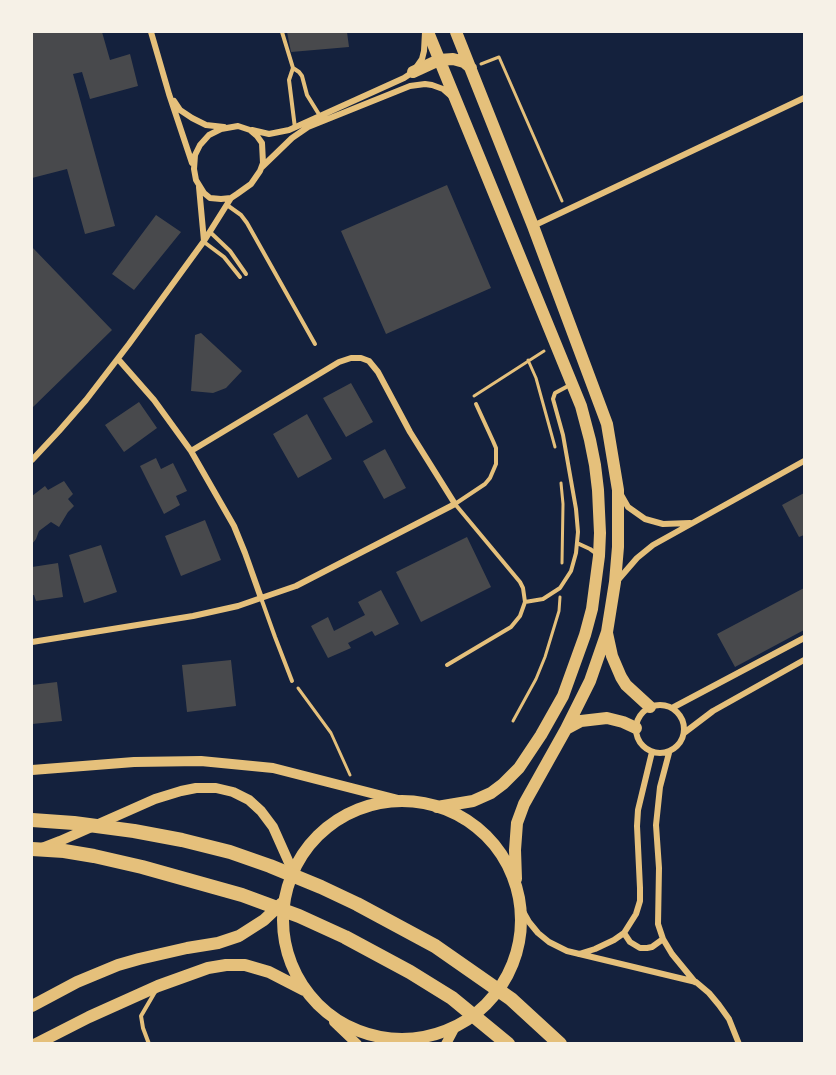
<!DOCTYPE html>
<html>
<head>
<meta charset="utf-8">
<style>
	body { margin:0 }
	#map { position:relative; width:836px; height:1075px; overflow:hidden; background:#14213d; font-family:"Noto Sans",sans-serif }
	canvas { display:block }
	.frame { position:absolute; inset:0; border:33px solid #f6f1e7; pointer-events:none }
</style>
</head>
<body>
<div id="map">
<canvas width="836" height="1075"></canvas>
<div class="frame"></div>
</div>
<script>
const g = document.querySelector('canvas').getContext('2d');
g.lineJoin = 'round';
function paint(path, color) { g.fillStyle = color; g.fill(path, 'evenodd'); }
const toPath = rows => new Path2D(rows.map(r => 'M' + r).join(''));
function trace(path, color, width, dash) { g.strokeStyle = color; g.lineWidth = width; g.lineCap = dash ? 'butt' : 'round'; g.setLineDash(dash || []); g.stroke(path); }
const building = toPath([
	[32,32,102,32,110,60,130,54,138,86,90,99,82,72,73,74,115,226,85,234,67,169,32,178],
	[287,32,347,32,349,47,291,52],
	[447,185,491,288,386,334,341,231],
	[156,215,181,232,134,290,112,274],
	[32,247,112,330,32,408],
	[201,333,242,371,226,388,213,393,191,391,195,335],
	[351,383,373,422,346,437,323,398],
	[139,402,157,428,124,452,105,425],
	[307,414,332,459,298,478,273,434],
	[385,449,406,488,384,499,363,461],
	[156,458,161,469,173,463,187,491,176,496,180,505,164,514,140,466],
	[64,481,73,494,68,499,74,506,68,512,59,527,51,522,39,531,36,539,32,544,32,496,45,486,48,490],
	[804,493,804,535,799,537,782,505],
	[205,520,221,560,181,576,165,536],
	[467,537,491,587,421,622,396,572],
	[101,545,117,592,84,603,69,555],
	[58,563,63,597,36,601,34,595,32,595,32,567],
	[804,588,804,630,735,667,717,634],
	[381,590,399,624,375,636,372,631,348,643,351,648,328,658,311,626,328,617,334,631,365,615,358,602],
	[231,660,236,706,187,712,182,665],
	[57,682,62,721,32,724,32,685]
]);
const path = toPath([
	[481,64,499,57,562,201],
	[528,360,536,378,555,447],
	[474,396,544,351],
	[561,483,563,504,562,563],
	[298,688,331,733,350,775],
	[513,721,536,679,545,657,559,611,560,597]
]);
const service = toPath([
	[282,32,293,68,299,72,302,76,307,95,320,116],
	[293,68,289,80,295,128],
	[227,205,241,215,247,223,315,344],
	[210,232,230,251,246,274],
	[204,242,224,257,240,277],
	[577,543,590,549,597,554],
	[261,598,275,637,292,681],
	[525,602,543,599,560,588,571,571,576,553,578,532,576,509,563,435,553,399,555,393,570,385],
	[447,665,511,627,520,616,525,602,523,588,520,582,455,504,485,484,490,478,496,464,496,448,493,441,476,404],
	[149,1044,143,1028,141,1016,155,992]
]);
const minor = toPath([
	[151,32,169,94,192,163],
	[174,101,180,110,192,118,206,125,224,127],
	[238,126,250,130,257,136,262,143,263,163,260,171,251,184,237,194,231,198,221,199,210,198,204,193,196,180,194,169,195,155,200,145,209,135,221,129,238,126],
	[252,130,269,134,289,130,404,78,413,72,422,59,424,51,425,32],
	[262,167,292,138,308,127,410,86,425,84,432,85,443,89,451,96],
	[199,187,204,241],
	[533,226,804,98],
	[118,359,154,400,191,451,234,526,245,553,261,598],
	[32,460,59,431,86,400,129,344,204,241,231,198],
	[620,493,628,507,645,519,663,524,690,523],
	[618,580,637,558,653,545,804,461],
	[32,642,193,616,238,606,261,598,296,586,455,504,410,432,378,372,369,361,361,358,351,358,339,362,191,451],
	'636 729a24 24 0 1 1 48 0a24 24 0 1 1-48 0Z',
	[672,708,804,638],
	[684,733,713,711,804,660],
	[669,753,660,787,656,825,659,868,658,924,663,939,672,954,695,982],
	[520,906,529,922,538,933,549,942,567,951,696,982,709,993,719,1005,729,1019,739,1044],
	[624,933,630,942,640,948,647,948,652,947,663,939],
	[579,954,595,949,614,940,624,933,636,914,640,901,640,888,637,826,638,810,652,752]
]);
const secondary = toPath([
	[32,770,134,762,201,761,273,768,406,802],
	[42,848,60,841,155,799,181,791,196,788,216,788,233,792,249,800,261,811,273,827,294,874],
	[334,1022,357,1044],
	[446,1044,455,1027]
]);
const primary = toPath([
	[428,32,581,406,590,440,595,465,598,490,600,533,599,556,592,609,585,635,563,696,541,735,519,768,503,784,491,793,473,801,437,807],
	[456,32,533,226,607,424,618,490,618,547,615,582,607,632,590,681,566,729,524,804,517,823,515,850,516,879],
	[413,72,439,60,453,59,464,62,471,68],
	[607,633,612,656,621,677,626,685,650,707],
	[566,729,581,721,607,718,623,722,636,728],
	'283 920a119 119 0 1 1 238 0a119 119 0 1 1-238 0Z',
	[32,1006,77,982,118,965,139,959,187,948,218,943,239,936,264,920,282,903],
	[36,1044,89,1017,158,986,208,968,226,965,245,965,269,972,304,990]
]);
const motorway = toPath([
	[32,820,74,823,134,831,182,840,230,852,270,866,321,887,357,904,435,946,511,999,560,1044],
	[32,849,64,851,94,856,142,867,242,895,299,916,345,937,410,972,452,998,508,1044]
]);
paint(building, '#48494c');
trace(path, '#e5c07b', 3);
trace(service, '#e5c07b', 4);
trace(minor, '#e5c07b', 6);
trace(secondary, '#e5c07b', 10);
trace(primary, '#e5c07b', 12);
trace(motorway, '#e5c07b', 14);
</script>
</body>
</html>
